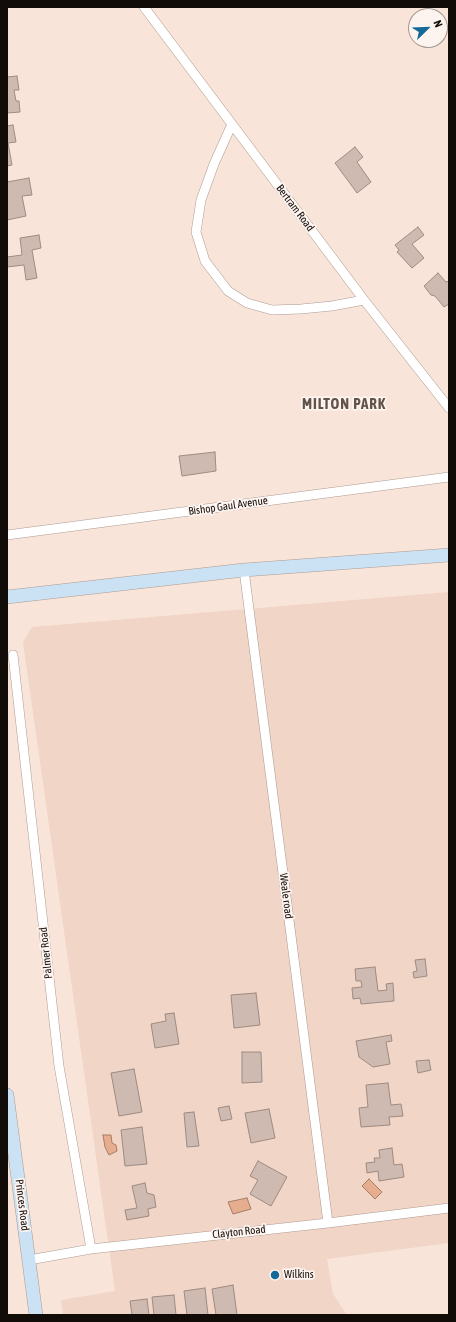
<!DOCTYPE html>
<html>
<head>
<meta charset="utf-8">
<style>
	body { margin:0 }
	#map { position:relative; width:456px; height:1322px; overflow:hidden; background:#f9e4d9; font-family:"Asap Condensed",sans-serif }
	canvas { display:block }
	.frame { position:absolute; inset:0; border:8px solid #120c08; pointer-events:none }
	.north { position:absolute; left:408px; top:8px; width:40px; height:40px; box-sizing:border-box; background:#fdf4f0; border:1px solid #9f9793; border-radius:50%; rotate:67deg; font-size:11px; font-weight:700; line-height:16px; text-align:center; color:#120c08 }
	.north::after { content:''; display:block; margin:auto; width:14px; height:18px; background:#146999; clip-path:polygon(50% 0,100% 100%,50% 72%,0 100%) }
</style>
</head>
<body>
<div id="map">
<canvas width="456" height="1322"></canvas>
<div class="frame"></div>
<div class="north">N</div>
</div>
<script>
const g = document.querySelector('canvas').getContext('2d');
g.lineJoin = 'round';
function paint(path, color) { g.fillStyle = color; g.fill(path, 'evenodd'); }
const toPath = rows => new Path2D(rows.map(r => 'M' + r).join(''));
function trace(path, color, width, dash) { g.strokeStyle = color; g.lineWidth = width; g.lineCap = dash ? 'butt' : 'round'; g.setLineDash(dash || []); g.stroke(path); }
function drawText(font, color, halo, rows, align = 'center') {
  g.font = font + ' "Asap Condensed",sans-serif'; g.lineWidth = 3.5; g.setLineDash([]); g.textBaseline = 'middle'; g.strokeStyle = halo; g.fillStyle = color; for (const [text, x, y, turn = 0] of rows) {
    g.save(); g.translate(x, y); g.rotate((+turn || 0) * Math.PI / 180); g.textAlign = isNaN(turn) ? turn : align; if (halo) g.strokeText(text, 0, 0); g.fillText(text, 0, 0); g.restore();
  }
}
const built = toPath([
	[449,592,449,1243,327,1259,333,1294,347,1315,63,1315,61,1300,115,1291,23,642,32,627]
]);
const water = toPath([
	[103,1135,111,1135,112,1143,116,1145,117,1151,109,1155,105,1147,103,1135],
	[369,1179,382,1192,375,1199,362,1186,369,1179],
	[247,1198,251,1209,233,1214,228,1202,247,1198]
]);
const building = toPath([
	[17,76,19,90,14,90,16,101,19,101,20,112,7,113,7,77,17,76],
	[13,125,16,142,8,143,12,165,7,166,7,126,13,125],
	[355,147,363,157,357,162,371,182,357,193,335,163,355,147],
	[29,178,32,195,22,196,26,216,7,220,7,182,29,178],
	[418,227,424,235,412,244,424,258,412,268,397,252,399,250,395,245,418,227],
	[39,235,41,248,32,250,37,278,26,280,24,265,7,267,7,257,22,255,20,238,39,235],
	[438,273,446,282,449,281,449,304,444,307,435,296,431,295,424,286,438,273],
	[215,452,216,471,182,476,179,456,215,452],
	[425,959,427,976,414,978,413,972,417,971,415,960,425,959],
	[375,967,378,991,387,990,386,984,393,983,394,1001,361,1004,360,998,353,999,352,988,362,987,361,981,356,981,355,969,375,967],
	[256,993,260,1025,234,1028,231,995,256,993],
	[174,1013,179,1044,155,1048,151,1024,166,1021,165,1014,174,1013],
	[391,1035,392,1041,386,1042,390,1064,373,1067,359,1057,356,1041,391,1035],
	[242,1052,261,1052,262,1082,242,1083,242,1052],
	[429,1060,431,1070,418,1073,416,1061,429,1060],
	[134,1069,142,1112,119,1116,111,1073,134,1069],
	[388,1083,391,1105,401,1104,403,1116,389,1117,390,1125,361,1127,359,1108,368,1107,366,1085,388,1083],
	[229,1106,232,1119,221,1121,218,1108,229,1106],
	[269,1109,275,1138,251,1143,245,1113,269,1109],
	[194,1112,199,1146,187,1147,184,1113,194,1112],
	[142,1127,147,1164,125,1166,121,1130,142,1127],
	[392,1148,394,1165,402,1164,404,1177,379,1181,378,1171,367,1173,366,1163,375,1162,374,1158,380,1158,379,1150,392,1148],
	[258,1161,287,1177,271,1206,250,1194,258,1180,250,1176,258,1161],
	[145,1183,147,1193,154,1195,156,1207,148,1209,149,1216,127,1220,125,1210,137,1208,132,1186,145,1183],
	[233,1285,237,1315,216,1315,212,1289,233,1285],
	[205,1288,208,1315,187,1315,184,1291,205,1288],
	[174,1295,176,1315,154,1315,152,1297,174,1295],
	[147,1299,149,1315,132,1315,130,1301,147,1299]
]);
const street = toPath([
	[144,7,364,300,449,408],
	[232,124,214,164,201,200,196,232,205,261,228,291,247,303,272,310,301,309,332,306,364,300],
	[7,535,449,477],
	[244,570,328,1223],
	[13,655,59,1066,91,1249],
	[29,1260,91,1249,328,1223,449,1208]
]);
const secondary = toPath([
	[7,597,244,570,449,555],
	[7,1095,36,1315]
]);
const markers = [
	[275,1275,5,"#146999"]
];
const streetNames = [
	["Bertram Road",295,208,53],
	["Bishop Gaul Avenue",228,506,-8],
	["Weale road",286,896,83],
	["Palmer Road",46,953,-96],
	["Princes Road",22,1205,83],
	["Clayton Road",239,1232,-6]
];
const poiNames = [
	["Wilkins",284,1275]
];
const districtNames = [
	["MILTON PARK",344,404]
];
paint(built, '#f1d5c7');
paint(water, '#e6ae8f');
trace(water, '#a67d66', 1);
paint(building, '#cebab0');
trace(building, '#9e8b81', 1);
trace(street, '#ae9b91', 10);
trace(secondary, '#ae9b91', 14);
trace(street, '#fff', 9);
trace(secondary, '#cae2f3', 13);
for (const [x, y, r, color] of markers) { const dot = new Path2D(); dot.arc(x, y, r, 0, 2 * Math.PI); g.fillStyle = color; g.fill(dot); trace(dot, '#fdf4f0', 1.5); }
drawText('11px', '#120c08', '#fdf4f0', streetNames);
drawText('11px', '#120c08', '#fdf4f0', poiNames, 'left');
g.letterSpacing = '1px';
drawText('bold 15px', '#64534a', '#fdf4f0', districtNames);
g.letterSpacing = '0px';
</script>
</body>
</html>
